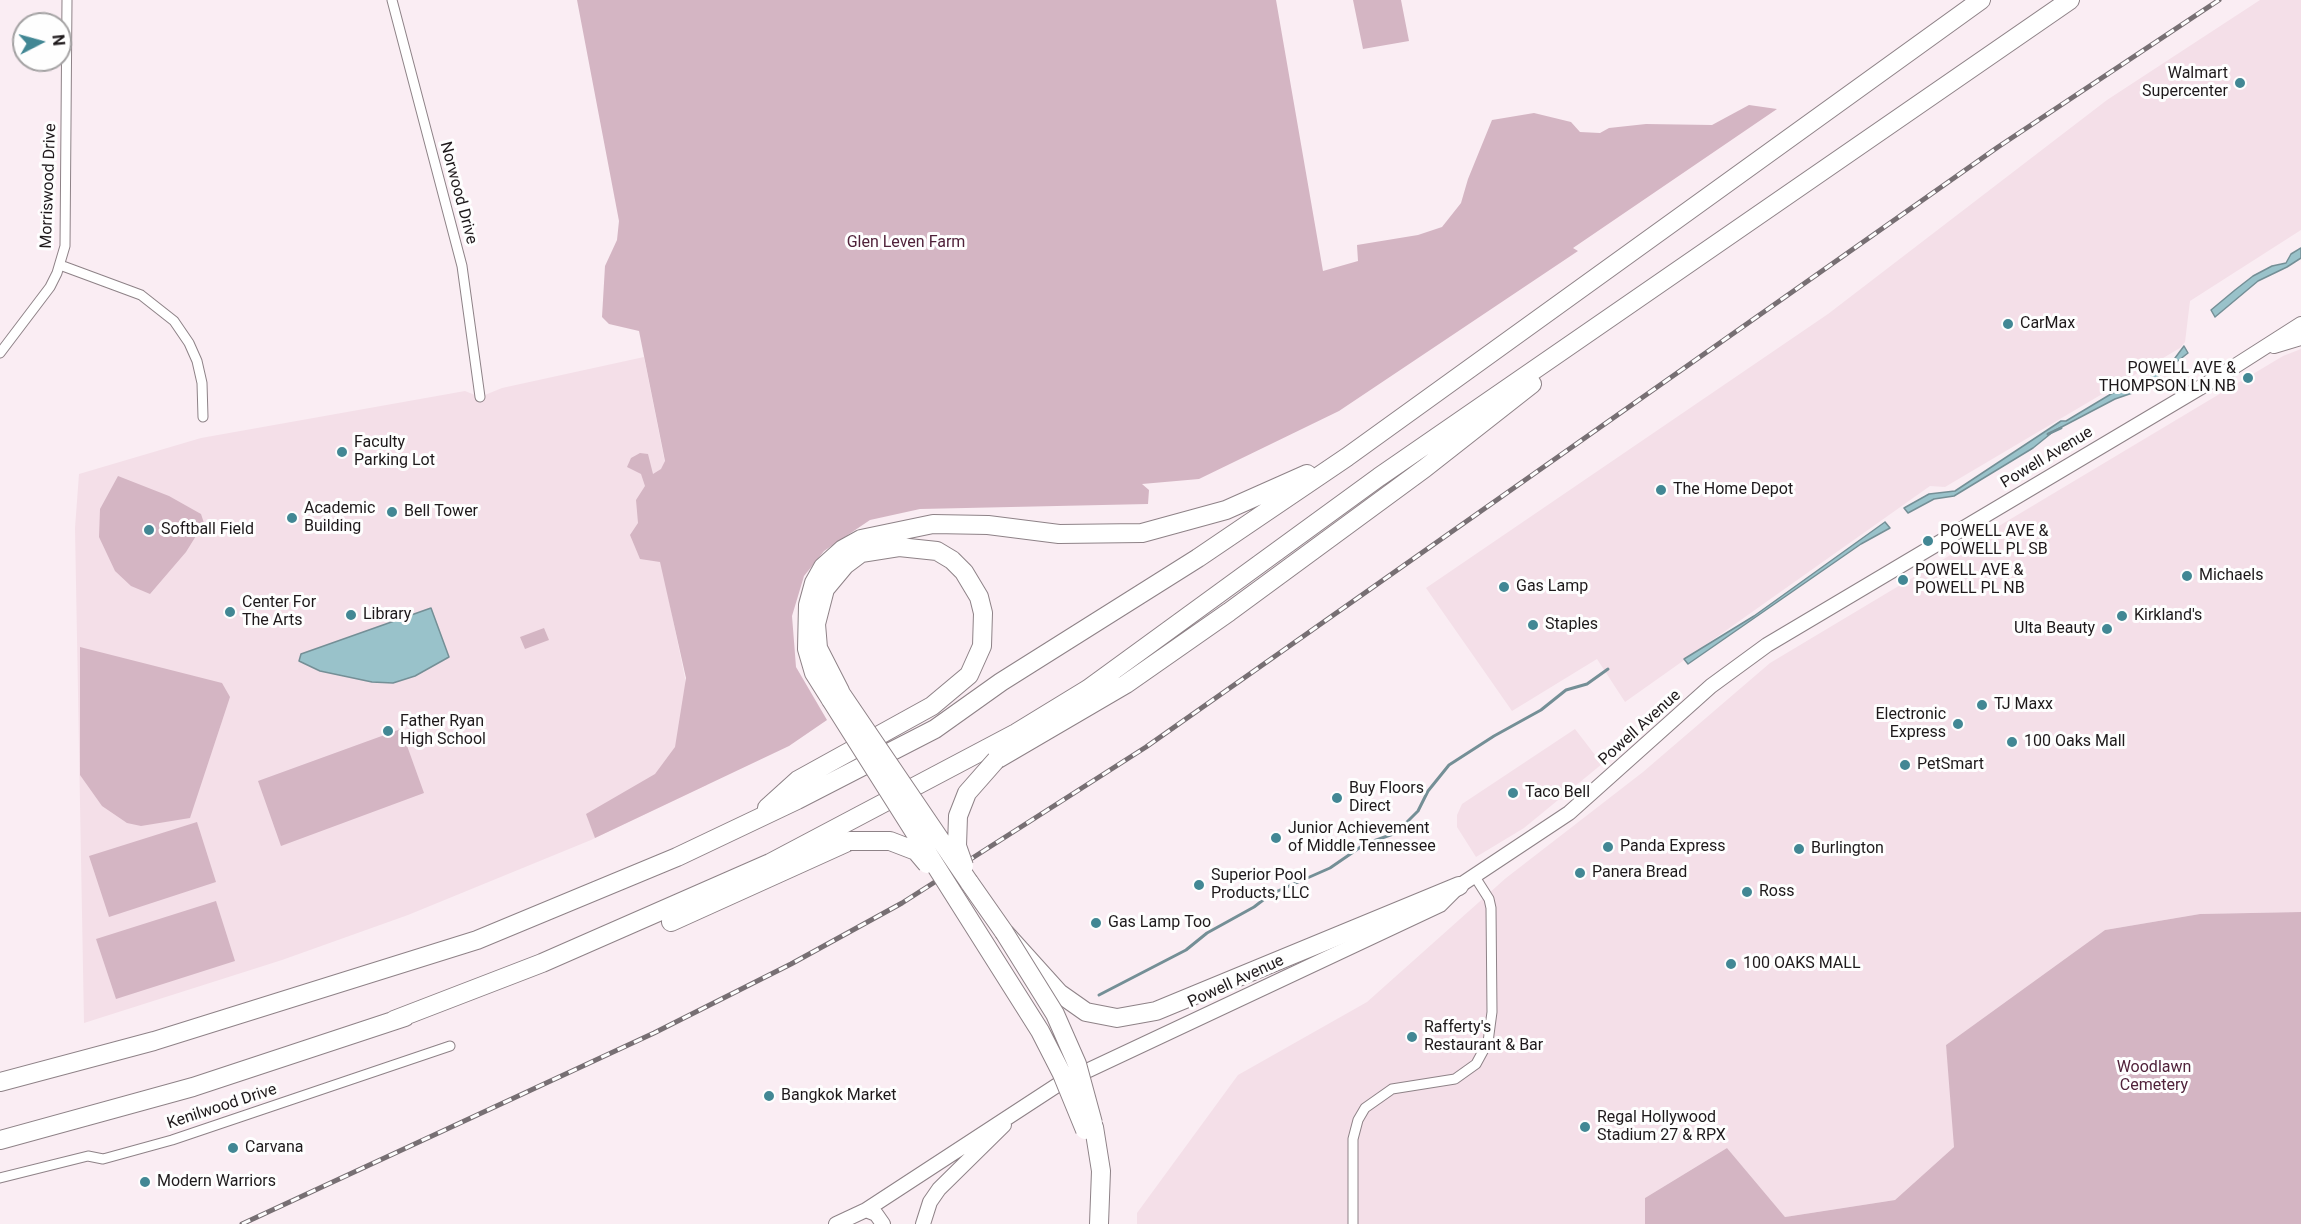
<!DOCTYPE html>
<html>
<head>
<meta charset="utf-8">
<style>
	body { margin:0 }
	#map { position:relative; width:2301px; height:1224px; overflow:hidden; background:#faedf3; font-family:Roboto,sans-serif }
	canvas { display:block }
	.north { position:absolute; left:12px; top:12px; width:60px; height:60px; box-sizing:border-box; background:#fefefe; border:2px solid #a4a2a3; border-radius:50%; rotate:84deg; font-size:16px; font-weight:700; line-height:24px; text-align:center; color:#1e191b }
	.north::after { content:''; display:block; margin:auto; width:21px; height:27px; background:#428794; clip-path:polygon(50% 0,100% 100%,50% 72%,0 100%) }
</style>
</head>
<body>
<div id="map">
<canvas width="2301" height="1224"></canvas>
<div class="north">N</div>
</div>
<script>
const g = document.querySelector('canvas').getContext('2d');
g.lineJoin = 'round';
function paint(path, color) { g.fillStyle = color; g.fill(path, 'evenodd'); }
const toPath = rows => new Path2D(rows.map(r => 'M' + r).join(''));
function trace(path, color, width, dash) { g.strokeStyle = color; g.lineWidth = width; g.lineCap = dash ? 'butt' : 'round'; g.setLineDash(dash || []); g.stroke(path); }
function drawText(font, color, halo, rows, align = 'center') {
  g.font = font + ' Roboto,sans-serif'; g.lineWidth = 6; g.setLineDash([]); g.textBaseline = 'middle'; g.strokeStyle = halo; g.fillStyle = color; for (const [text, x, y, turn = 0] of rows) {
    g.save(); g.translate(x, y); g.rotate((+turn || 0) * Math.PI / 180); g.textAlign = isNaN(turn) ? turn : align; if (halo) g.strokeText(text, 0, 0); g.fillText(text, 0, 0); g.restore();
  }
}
const built = toPath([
	[2260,0,2301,0,2301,230,2190,301,2185,342,2180,348,1945,487,1930,486,1625,702,1597,659,1512,711,1426,588,1828,314,2107,100],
	[2301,349,2301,912,2200,914,2105,930,1946,1045,1955,1118,1954,1147,1895,1200,1785,1217,1727,1148,1645,1198,1645,1224,1137,1224,1137,1213,1238,1075,1367,1002,1506,878,1643,772,1770,663,2283,356],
	[644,357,667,473,650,508,707,785,591,840,408,915,282,960,84,1023,75,528,79,474,201,438,465,391,480,397,502,388],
	[1575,729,1602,764,1524,828,1476,857,1457,827,1457,815,1462,804]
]);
const green = toPath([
	[577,0,1276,0,1323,271,1358,261,1357,245,1418,235,1442,227,1461,203,1468,179,1492,120,1534,113,1571,122,1580,132,1600,133,1609,128,1646,124,1712,125,1749,105,1777,109,1573,248,1578,251,1339,411,1199,479,1142,484,1149,490,1148,504,920,509,870,520,824,551,804,576,792,616,796,667,827,720,789,746,595,838,586,814,655,774,675,747,686,678,660,562,640,559,630,535,638,523,636,500,645,486,641,474,627,467,631,458,640,453,648,454,653,474,661,469,665,461,639,331,609,324,602,317,605,266,617,240,619,221],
	[1353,0,1401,0,1409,41,1363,49],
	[118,476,169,496,201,514,204,523,186,552,150,594,131,586,115,571,99,537,100,509],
	[544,628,549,640,525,649,520,637],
	[80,647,222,683,230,697,190,818,141,826,127,823,102,806,80,775],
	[401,729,424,793,281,846,258,781],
	[197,822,216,882,109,917,89,856],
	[216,901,235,961,116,999,96,939],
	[2301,912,2301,1224,1645,1224,1645,1198,1727,1148,1785,1217,1895,1200,1954,1147,1946,1045,2105,930,2200,914]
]);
const water = toPath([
	[2301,248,2301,258,2287,267,2258,281,2215,317,2211,310,2235,290,2253,276,2272,266,2286,263,2291,254,2301,248],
	[2184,346,2188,353,2141,390,2115,399,2054,431,2033,448,1954,496,1934,499,1908,513,1904,508,1929,494,1955,491,2061,421,2066,421,2111,394,2147,379,2175,358,2184,346],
	[1885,522,1890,528,1861,544,1688,664,1684,659,1754,616,1885,522],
	[431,608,449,657,415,676,393,683,372,682,320,671,299,661,301,654,431,608]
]);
const stream = toPath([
	[2048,434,2061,428],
	[1099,995,1186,950,1207,933,1254,907,1271,894,1330,868,1365,844,1396,833,1418,811,1428,791,1449,765,1494,736,1541,710,1566,690,1587,684,1608,669]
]);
const street = toPath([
	[392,0,462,266,480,397],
	[60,265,141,295,174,321,189,343,197,361,202,383,203,417],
	[0,353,50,287,57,273,65,246,67,0],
	[0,1178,88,1156,103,1159,172,1140,450,1046],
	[1353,1224,1353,1139,1358,1120,1365,1108,1392,1089,1455,1079,1476,1064,1488,1042,1492,1012,1491,908,1489,899,1475,877]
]);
const secondary = toPath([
	[2274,346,2301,338],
	[866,1210,876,1214,883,1224],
	[836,1224,866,1210,1059,1084,1440,905,1459,886,1569,813,1711,686,1767,645,2218,377,2301,324],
	[923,1224,930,1202,939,1189,1004,1125]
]);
const highway = toPath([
	[831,700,814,673,807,649,808,605,814,583,823,567,843,549,861,539,933,524,988,525,1059,534,1142,533,1226,510,1307,474],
	[996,760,1126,684,1229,612,1425,468,1532,384],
	[767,808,798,780,932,706,969,675,982,646,983,613,979,597,964,572,952,560,937,551,899,547,861,553,845,565,825,589,816,624,818,648,840,691],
	[969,882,1004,932,1059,993,1086,1012,1117,1018,1156,1011,1459,886],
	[671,922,850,841],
	[394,1020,542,963,770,863,1016,733,1088,689,1379,477,2070,0],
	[0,1082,154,1041,477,940,677,857,797,800,935,729,1001,682,1198,558,1347,457,1981,0],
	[1094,1127,1101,1171,1099,1224],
	[0,1140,193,1087,405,1017]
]);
const rail = toPath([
	[242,1224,654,1033,791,964,902,903,1146,747,1998,147,2219,0]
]);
const highwayBridge = toPath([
	[842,695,969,882],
	[831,700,1040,1031,1062,1074,1085,1130],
	[850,841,890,841,916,851,927,864],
	[964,866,957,846,958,816,967,793,996,760],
	[1004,932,1055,1014,1077,1064,1093,1123]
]);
const markers = [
	[2240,83,6,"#428794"],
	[2008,324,6,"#428794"],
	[2248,378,6,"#428794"],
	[342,452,6,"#428794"],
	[1661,490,6,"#428794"],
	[392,512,6,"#428794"],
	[292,518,6,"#428794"],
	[149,530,6,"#428794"],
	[1928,541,6,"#428794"],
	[2187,576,6,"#428794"],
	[1903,580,6,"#428794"],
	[1504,587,6,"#428794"],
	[230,612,6,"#428794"],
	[351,615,6,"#428794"],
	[2122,616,6,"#428794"],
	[1533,625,6,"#428794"],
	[2107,629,6,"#428794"],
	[1982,705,6,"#428794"],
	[1958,724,6,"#428794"],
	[388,731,6,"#428794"],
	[2012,742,6,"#428794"],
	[1905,765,6,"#428794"],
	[1513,793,6,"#428794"],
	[1337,798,6,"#428794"],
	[1276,838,6,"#428794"],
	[1608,847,6,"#428794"],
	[1799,849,6,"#428794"],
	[1580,873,6,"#428794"],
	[1199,885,6,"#428794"],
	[1747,892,6,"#428794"],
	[1096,923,6,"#428794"],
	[1731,964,6,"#428794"],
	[1412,1037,6,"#428794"],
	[769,1096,6,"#428794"],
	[1585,1127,6,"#428794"],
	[233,1148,6,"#428794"],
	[145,1182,6,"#428794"]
];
const poiNames = [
	["Walmart",2228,74,"right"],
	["Supercenter",2228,92,"right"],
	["CarMax",2020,324],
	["POWELL AVE &",2236,369,"right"],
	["THOMPSON LN NB",2236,387,"right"],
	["Faculty",354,443],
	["Parking Lot",354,461],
	["The Home Depot",1673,490],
	["Academic",304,509],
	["Building",304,527],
	["Bell Tower",404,512],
	["Softball Field",161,530],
	["POWELL AVE &",1940,532],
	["POWELL PL SB",1940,550],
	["POWELL AVE &",1915,571],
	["POWELL PL NB",1915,589],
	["Michaels",2199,576],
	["Gas Lamp",1516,587],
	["Center For",242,603],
	["The Arts",242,621],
	["Library",363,615],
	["Kirkland's",2134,616],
	["Staples",1545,625],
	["Ulta Beauty",2095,629,"right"],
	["TJ Maxx",1994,705],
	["Electronic",1946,715,"right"],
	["Express",1946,733,"right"],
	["Father Ryan",400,722],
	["High School",400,740],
	["100 Oaks Mall",2024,742],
	["PetSmart",1917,765],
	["Buy Floors",1349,789],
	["Direct",1349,807],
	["Taco Bell",1525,793],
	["Junior Achievement",1288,829],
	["of Middle Tennessee",1288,847],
	["Panda Express",1620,847],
	["Burlington",1811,849],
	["Panera Bread",1592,873],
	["Superior Pool",1211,876],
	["Products, LLC",1211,894],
	["Ross",1759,892],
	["Gas Lamp Too",1108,923],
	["100 OAKS MALL",1743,964],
	["Rafferty's",1424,1028],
	["Restaurant & Bar",1424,1046],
	["Bangkok Market",781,1096],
	["Regal Hollywood",1597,1118],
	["Stadium 27 & RPX",1597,1136],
	["Carvana",245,1148],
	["Modern Warriors",157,1182]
];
const streetNames = [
	["Morriswood Drive",49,186,-88],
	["Norwood Drive",458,193,75],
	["Powell Avenue",2047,458,-31],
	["Powell Avenue",1640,728,-42],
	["Powell Avenue",1236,982,-25],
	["Kenilwood Drive",222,1107,-18]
];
const parkNames = [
	["Glen Leven Farm",906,243],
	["Woodlawn",2154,1068],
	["Cemetery",2154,1086]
];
paint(built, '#f4dfe8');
paint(green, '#d4b5c3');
paint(water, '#99c2ca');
trace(water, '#748f96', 1.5);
trace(stream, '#748f96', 3);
trace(street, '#8e8287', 11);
trace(secondary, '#8e8287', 16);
trace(highway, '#8e8287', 20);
trace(street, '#fff', 9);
trace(secondary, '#fff', 14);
trace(highway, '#fff', 18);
trace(rail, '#776f73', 5);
trace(rail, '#fefefe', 3, [9]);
trace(highwayBridge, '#8e8287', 20, []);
trace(highwayBridge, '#fff', 18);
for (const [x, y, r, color] of markers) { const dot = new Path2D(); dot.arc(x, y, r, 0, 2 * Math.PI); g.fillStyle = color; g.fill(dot); trace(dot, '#fefefe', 2); }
drawText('16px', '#1e191b', '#fefefe', poiNames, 'left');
drawText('16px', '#1e191b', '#fefefe', streetNames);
drawText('16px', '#50223a', '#fefefe', parkNames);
</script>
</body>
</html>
